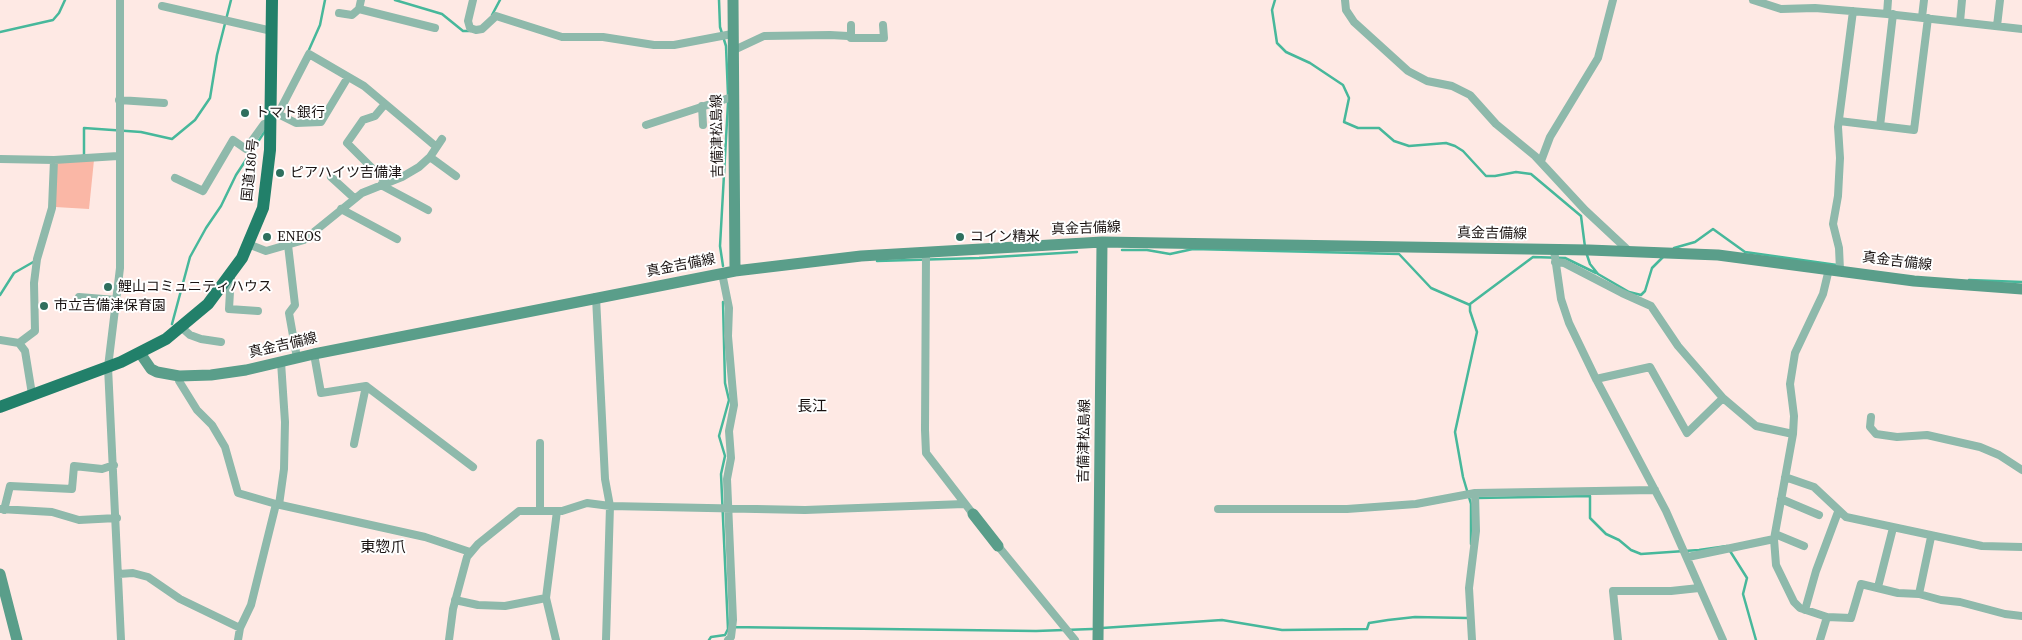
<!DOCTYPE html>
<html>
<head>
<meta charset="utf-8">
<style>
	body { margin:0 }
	canvas { display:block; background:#fee9e4 }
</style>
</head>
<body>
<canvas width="2022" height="640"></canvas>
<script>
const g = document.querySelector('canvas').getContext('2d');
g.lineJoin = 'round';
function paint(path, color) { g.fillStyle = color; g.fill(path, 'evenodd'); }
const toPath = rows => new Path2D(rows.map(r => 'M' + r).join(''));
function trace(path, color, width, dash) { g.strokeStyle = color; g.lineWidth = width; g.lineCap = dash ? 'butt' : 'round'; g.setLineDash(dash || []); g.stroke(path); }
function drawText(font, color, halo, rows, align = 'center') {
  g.font = font + ' "Source Serif 4","Noto Sans JP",serif'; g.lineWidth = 4; g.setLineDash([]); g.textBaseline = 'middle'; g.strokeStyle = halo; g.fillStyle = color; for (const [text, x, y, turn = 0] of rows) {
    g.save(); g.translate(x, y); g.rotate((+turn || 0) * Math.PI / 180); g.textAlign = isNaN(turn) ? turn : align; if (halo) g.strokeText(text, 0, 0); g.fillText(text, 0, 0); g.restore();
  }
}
const green = toPath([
	[94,160,89,209,55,207,56,163]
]);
const stream = toPath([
	[395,0,442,14,463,31,471,31],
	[719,0,720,27,726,46,728,95],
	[1275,0,1272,10,1277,43,1286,52,1310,63,1343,85,1349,98,1344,122,1358,128,1379,128,1394,141,1409,146,1446,143,1455,146,1463,151,1486,176,1495,176,1516,172,1531,174,1581,216,1585,247],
	[492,15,500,0],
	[0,32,53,20,59,13,65,0],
	[308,52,320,25,325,0],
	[82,156,84,156,84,128,141,132,172,139,195,120,210,98,217,55,231,0],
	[1674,248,1695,242,1713,229,1745,252,1837,265],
	[1122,250,1147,250,1170,254,1193,249,1399,254,1431,288,1470,305],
	[1586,252,1590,264,1598,274,1629,292,1641,295,1645,291,1652,268,1664,256],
	[877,261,979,258,1077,252],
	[723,266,720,246,728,103],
	[1969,280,2022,282],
	[0,295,14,273,35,261],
	[172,324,190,257,206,228,221,206,236,175,265,131],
	[1476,498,1590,496,1590,518,1606,534,1619,540,1631,550,1641,554,1699,550,1727,546],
	[1471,544,1471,504,1463,477,1455,432,1477,332,1470,311,1470,304,1533,257,1565,258,1596,273],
	[1730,551,1747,578,1743,594,1756,640],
	[728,627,1036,631,1092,629],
	[1102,628,1222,620,1282,630,1367,629,1369,623,1388,620,1415,617,1467,618],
	[709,640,711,637,725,635,728,629,721,474,725,456,719,436,729,400,725,383,723,302]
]);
const minor = toPath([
	[120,0,120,268,108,367,121,640],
	[473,0,468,21,470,28,476,30,482,29,496,16,562,37,603,37,654,45,674,45,732,34],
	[1345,0,1346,10,1354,22,1408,71,1427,81,1452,86,1470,95,1496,124,1535,156,1585,210,1630,252],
	[1753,0,1781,9,1815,8,1887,14],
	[1888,0,1887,14,2022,29],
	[162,6,272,31],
	[359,9,435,28],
	[339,13,352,15,359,9,361,0],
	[1922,17,1924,0],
	[1960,22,1962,0],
	[851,25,851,38],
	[1997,26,2000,0],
	[732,51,764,36,830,35,848,36,851,38,884,38,883,25],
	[119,100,164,103],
	[385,104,375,116,363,120,347,143,386,182],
	[702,106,703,125],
	[271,113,278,114,309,54,364,86,433,144],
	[278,114,296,123,321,122,348,77],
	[1839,121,1914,130,1928,18],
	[646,125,732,97],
	[1880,126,1893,14],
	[430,157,456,176],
	[0,159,54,160,118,156],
	[1541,161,1550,137,1598,58,1613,0],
	[331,177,354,198],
	[175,178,203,191,233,140,246,149,264,124,270,122],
	[381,185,428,210],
	[341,209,397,239],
	[248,244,266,251,304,240,362,193,402,177,419,167,430,157,442,139],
	[288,245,295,305,289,313,297,358],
	[1554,250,1561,299,1569,323,1596,379,1666,511,1723,640],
	[926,253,925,430,926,453,973,514],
	[1555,262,1564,263,1622,293,1651,306,1678,346,1723,398,1756,426,1793,434],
	[1829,269,1823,294,1795,353,1790,384,1794,416,1793,434,1774,539,1776,565,1794,602,1800,608,1827,617,1851,618,1861,584,1898,593,1919,594,1941,600,1960,602,2005,614,2022,616],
	[1840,270,1839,248,1833,224,1838,196,1840,158,1838,127,1853,11],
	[722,273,729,308,728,336,734,405,729,431,731,458,727,479,733,620,731,637,728,640],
	[231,274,229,309,258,311],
	[79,297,116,300],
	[596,297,605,479,610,506,606,640],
	[181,327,190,335,201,339,221,342],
	[0,340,19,343,35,331,34,283,37,259,52,208,54,160],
	[19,343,25,351,32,394],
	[314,354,321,393,366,386,473,467],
	[179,376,179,381,197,410,212,425,225,447,238,493,276,504,425,537,470,552],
	[1596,379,1650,367,1687,433,1723,398],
	[1871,417,1870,427,1876,434,1897,437,1927,435,1980,447,1999,455,2022,470],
	[540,443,540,511],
	[354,444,366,386],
	[1785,477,1814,487,1846,517,1982,546,2022,547],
	[1781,499,1819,515],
	[279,505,284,469,285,422,281,362],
	[0,509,52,512,79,520,117,518],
	[1218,509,1347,509,1416,504,1475,493,1655,490],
	[4,510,10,486,72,489,74,466,102,469,114,465],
	[1775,534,1804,546],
	[998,546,1075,640],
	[1688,557,1774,539],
	[119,574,133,573,148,577,180,599,240,628,251,605,276,504],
	[1878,587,1893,528],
	[1919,594,1931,537],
	[455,600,478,605,505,606,546,598],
	[1805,610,1816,571,1838,512],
	[238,640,240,628],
	[449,640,453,609,467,557,478,544,519,511,562,511,587,503,610,506,805,510,964,504],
	[556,640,546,598,557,511],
	[1472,640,1469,588,1476,531,1475,493],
	[1618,640,1613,591,1671,591,1699,588],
	[1820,640,1827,617]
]);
const secondary = toPath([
	[733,0,735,271],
	[140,353,151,369,157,372,179,376,211,375,246,370,314,354,735,271,861,256,1102,242,1589,250,1718,255,1914,281,2022,289],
	[973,514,998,546],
	[0,574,17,640],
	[1098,640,1102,242]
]);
const trunk = toPath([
	[0,407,121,362,166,339,208,304,242,258,263,208,270,150,272,0]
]);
const markers = [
	[245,113,5,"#2f6f5e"],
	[280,173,5,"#2f6f5e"],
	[267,237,5,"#2f6f5e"],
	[960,237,5,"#2f6f5e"],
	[108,287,5,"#2f6f5e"],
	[44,306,5,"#2f6f5e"]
];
const poiNames = [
	["トマト銀行",255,113],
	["ピアハイツ吉備津",290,173],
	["ENEOS",277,237],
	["コイン精米",970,237],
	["鯉山コミュニティハウス",118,287],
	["市立吉備津保育園",54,306]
];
const streetNames = [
	["吉備津松島線",718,136,-91],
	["国道180号",251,170,-84],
	["真金吉備線",1086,229,-2],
	["真金吉備線",1492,234,1],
	["真金吉備線",1897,262,7],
	["真金吉備線",681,266,-11],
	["真金吉備線",283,346,-13],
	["吉備津松島線",1085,441,-89]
];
const neighbourhoodNames = [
	["長江",812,407],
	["東惣爪",383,548]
];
paint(green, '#fab7a6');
trace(stream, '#47b89b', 2.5);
trace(minor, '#8eb9ab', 8);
trace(secondary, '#5a9e8a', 11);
trace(trunk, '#22806a', 12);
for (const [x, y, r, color] of markers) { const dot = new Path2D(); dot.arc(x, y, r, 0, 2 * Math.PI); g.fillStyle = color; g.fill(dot); trace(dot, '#fff', 2); }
drawText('14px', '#191211', '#fff', poiNames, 'left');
drawText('14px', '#191211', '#fff', streetNames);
drawText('15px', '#191211', '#fff', neighbourhoodNames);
</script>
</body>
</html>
